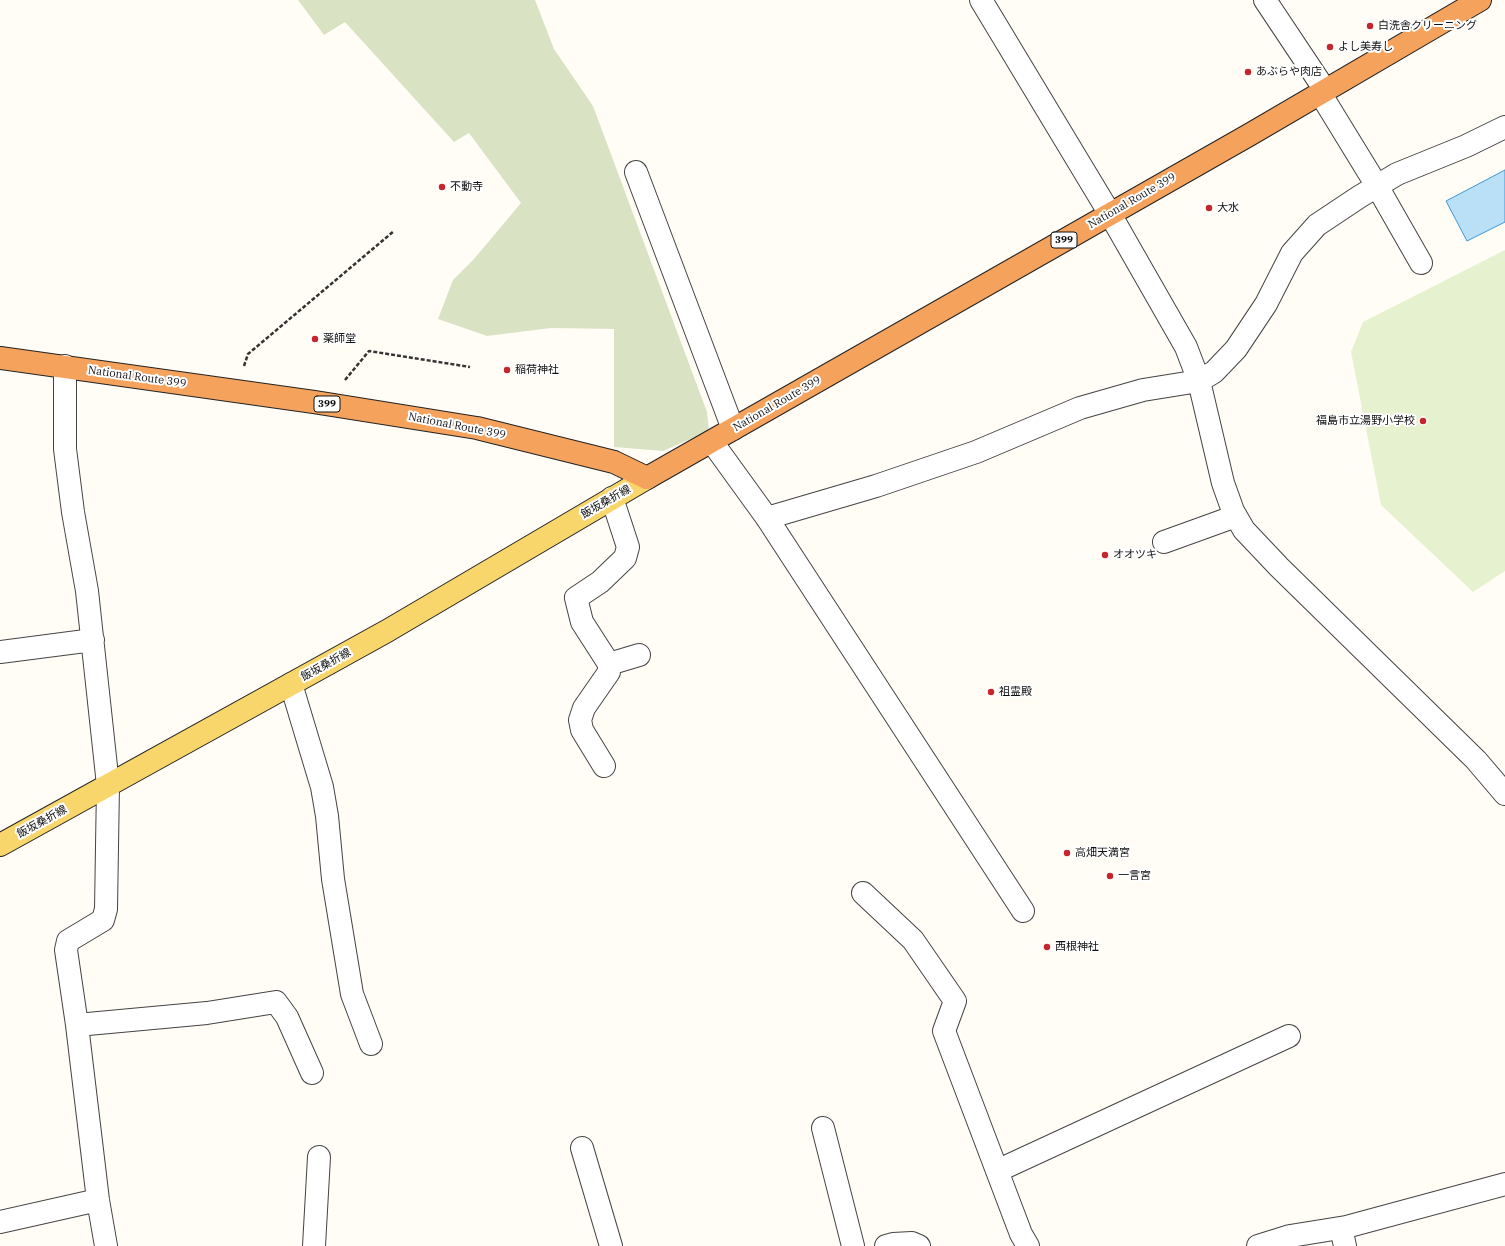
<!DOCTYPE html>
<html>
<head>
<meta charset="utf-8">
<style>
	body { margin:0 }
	canvas { display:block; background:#fffdf5 }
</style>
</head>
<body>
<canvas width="1505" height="1246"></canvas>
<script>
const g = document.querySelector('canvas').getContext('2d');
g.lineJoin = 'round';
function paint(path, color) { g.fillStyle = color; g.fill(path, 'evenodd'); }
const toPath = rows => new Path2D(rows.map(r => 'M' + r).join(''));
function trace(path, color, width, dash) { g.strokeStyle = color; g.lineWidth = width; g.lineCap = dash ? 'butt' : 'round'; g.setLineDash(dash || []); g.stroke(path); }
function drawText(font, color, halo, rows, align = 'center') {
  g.font = font + ' "IBM Plex Serif","Noto Sans JP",serif'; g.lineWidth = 4; g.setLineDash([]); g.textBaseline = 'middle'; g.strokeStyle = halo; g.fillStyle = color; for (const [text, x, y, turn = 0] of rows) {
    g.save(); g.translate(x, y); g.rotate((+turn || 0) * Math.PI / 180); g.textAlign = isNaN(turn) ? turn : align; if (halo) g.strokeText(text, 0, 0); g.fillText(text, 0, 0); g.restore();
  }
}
const cemetery = toPath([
	[298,0,535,0,554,49,593,106,707,412,709,431,663,451,614,447,614,329,551,328,487,336,438,319,453,280,474,259,521,203,469,133,454,142,345,22,324,35]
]);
const pitch = toPath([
	[1505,250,1505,571,1473,592,1381,505,1351,352,1363,322]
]);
const water = toPath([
	[1505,170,1505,222,1467,241,1446,201,1505,170]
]);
const path = toPath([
	[244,366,248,354,394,231],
	[345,380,369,351,470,367]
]);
const minor = toPath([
	[981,0,1110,214,1186,347,1199,381,1223,483,1233,511,1244,530,1279,567,1476,760,1505,794],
	[1265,0,1325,90],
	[1320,93,1377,186,1421,263],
	[636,172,733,429],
	[65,366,65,449,73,512,87,591,108,785,106,909,103,920,68,941,66,950,77,1025,98,1200,106,1246],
	[712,442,767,518,1023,911],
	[767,518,876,486,976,452,1080,408,1143,390,1199,381,1214,372,1236,349,1266,304,1292,253,1317,225,1359,197,1397,174,1466,146,1505,127],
	[1164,542,1236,516],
	[0,652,93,640],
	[609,664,639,655],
	[291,684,322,787,327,816,333,879,352,994,371,1044],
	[604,766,582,730,580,720,584,708,609,672,609,664,582,622,576,598,600,582,625,558,628,547,612,498],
	[863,893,913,940,955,1001,944,1031,1021,1234,1028,1246],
	[77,1025,207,1013,276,1002,287,1017,312,1073],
	[823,1128,853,1246],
	[582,1148,611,1246],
	[997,1171,1289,1036],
	[0,1222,98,1200],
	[1341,1228,1345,1246],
	[314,1246,319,1157],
	[886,1246,893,1244,912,1243,919,1246],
	[1258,1246,1290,1236,1346,1227,1505,1184]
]);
const major = toPath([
	[0,845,387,631,647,478]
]);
const highway = toPath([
	[0,358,314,402,477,428,614,462,647,478,1249,135,1480,0]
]);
const markers = [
	[1370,26,4,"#c4262e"],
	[1330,47,4,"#c4262e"],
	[1248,72,4,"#c4262e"],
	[442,187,4,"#c4262e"],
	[1209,208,4,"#c4262e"],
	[315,339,4,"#c4262e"],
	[507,370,4,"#c4262e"],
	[1423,421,4,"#c4262e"],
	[1105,555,4,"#c4262e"],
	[991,692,4,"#c4262e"],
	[1067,853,4,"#c4262e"],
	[1110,876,4,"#c4262e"],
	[1047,947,4,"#c4262e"]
];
const shields = [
	[1064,240,26],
	[327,404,26]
];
const shieldNames = [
	["399",1064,240],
	["399",327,404]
];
const poiNames = [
	["白洗舎クリーニング",1378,26],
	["よし美寿し",1338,47],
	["あぶらや肉店",1256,72],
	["不動寺",450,187],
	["大水",1217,208],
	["薬師堂",323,339],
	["稲荷神社",515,370],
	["福島市立湯野小学校",1415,421,"right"],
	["オオツキ",1113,555],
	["祖霊殿",999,692],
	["高畑天満宮",1075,853],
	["一言宮",1118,876],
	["西根神社",1055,947]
];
const streetNames = [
	["National Route 399",1132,201,-30],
	["National Route 399",137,377,8],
	["National Route 399",777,404,-30],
	["National Route 399",457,426,11],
	["飯坂桑折線",606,502,-30],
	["飯坂桑折線",326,665,-29],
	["飯坂桑折線",42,822,-29]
];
paint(cemetery, '#d9e3c4');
paint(pitch, '#e6f2cf');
paint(water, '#b9e0f7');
trace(water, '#3f96cf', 1);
trace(minor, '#444', 24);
trace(major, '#222', 24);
trace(highway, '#222', 24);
trace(path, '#333', 2.5, [4, 2]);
trace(minor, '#fff', 22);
trace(major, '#f9d66b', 22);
trace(highway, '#f5a25d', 22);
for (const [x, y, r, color] of markers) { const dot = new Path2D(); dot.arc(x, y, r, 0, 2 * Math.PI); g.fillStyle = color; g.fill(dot); trace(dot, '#fff', 1.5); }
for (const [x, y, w] of shields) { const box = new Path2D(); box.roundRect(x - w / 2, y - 8, w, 16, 3); g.fillStyle = '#fff'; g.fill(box); trace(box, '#111', 1); }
drawText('bold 10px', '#111', null, shieldNames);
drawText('11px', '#111', '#fff', poiNames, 'left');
drawText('11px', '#111', '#fff', streetNames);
</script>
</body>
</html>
